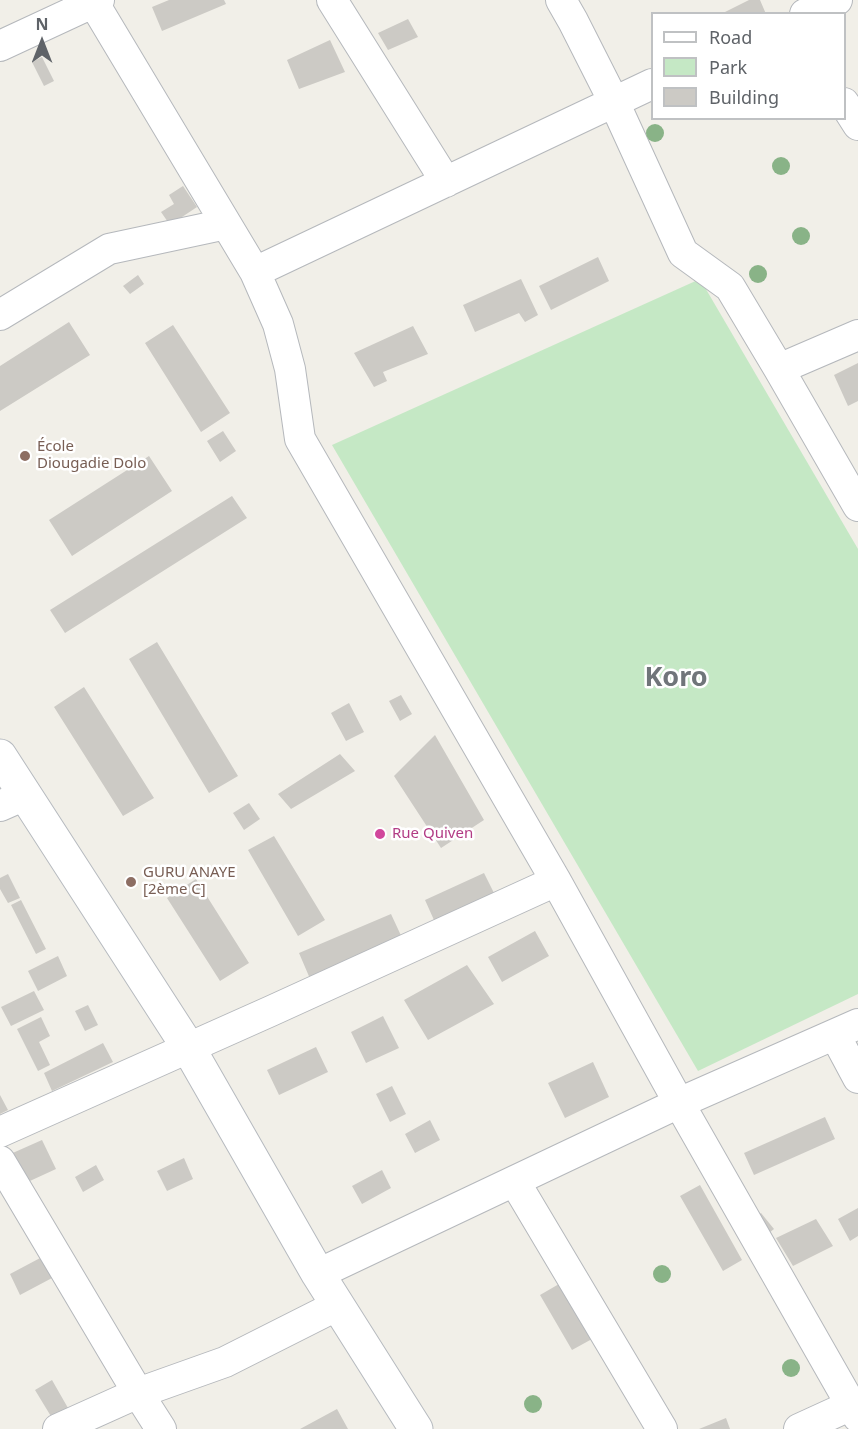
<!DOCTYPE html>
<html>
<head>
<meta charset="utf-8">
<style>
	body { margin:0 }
	#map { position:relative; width:858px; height:1429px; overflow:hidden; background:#f1efe8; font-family:"Noto Sans",sans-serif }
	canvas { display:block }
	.legend { position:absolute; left:651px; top:12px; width:195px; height:108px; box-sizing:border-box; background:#fff; border:2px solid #bfc1c3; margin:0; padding:8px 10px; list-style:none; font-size:18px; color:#5f6368 }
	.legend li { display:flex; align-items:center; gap:12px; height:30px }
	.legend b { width:30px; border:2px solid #bfc1c3 }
	.north { position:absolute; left:12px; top:12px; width:60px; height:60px; -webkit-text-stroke:4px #fff; paint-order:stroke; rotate:0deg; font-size:16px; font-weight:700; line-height:24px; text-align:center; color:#5f6368 }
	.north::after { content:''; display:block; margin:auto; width:21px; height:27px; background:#5f6368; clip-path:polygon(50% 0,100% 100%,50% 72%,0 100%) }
</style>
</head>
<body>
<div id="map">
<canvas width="858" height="1429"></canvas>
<ul class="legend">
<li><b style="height:8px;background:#fff"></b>Road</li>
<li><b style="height:16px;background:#c5e8c5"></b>Park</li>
<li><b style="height:16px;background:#cccac5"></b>Building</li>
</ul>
<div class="north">N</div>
</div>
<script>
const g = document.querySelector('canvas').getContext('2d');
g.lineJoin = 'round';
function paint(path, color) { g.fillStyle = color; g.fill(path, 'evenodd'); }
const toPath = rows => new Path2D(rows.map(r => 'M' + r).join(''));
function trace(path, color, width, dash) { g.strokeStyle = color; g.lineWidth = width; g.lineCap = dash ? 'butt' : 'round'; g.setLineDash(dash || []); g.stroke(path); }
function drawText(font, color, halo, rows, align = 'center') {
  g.font = font + ' "Noto Sans",sans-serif'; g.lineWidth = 5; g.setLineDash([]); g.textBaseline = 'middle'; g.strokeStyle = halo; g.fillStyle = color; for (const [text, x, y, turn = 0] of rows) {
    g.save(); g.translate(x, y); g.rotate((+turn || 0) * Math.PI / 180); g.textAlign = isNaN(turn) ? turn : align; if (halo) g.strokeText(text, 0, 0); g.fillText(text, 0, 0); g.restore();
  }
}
const green = toPath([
	[700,279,858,549,858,994,698,1071,332,445]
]);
const building = toPath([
	[169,0,224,0,226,4,162,31,152,7],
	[749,0,760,0,766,14,721,14],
	[408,19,418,37,388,50,378,33],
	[330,40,345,72,299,89,287,60],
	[42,57,54,81,44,86,32,62],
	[183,186,197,207,170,225,161,212,174,204,169,195],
	[598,257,609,281,551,310,539,286],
	[138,275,144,284,130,294,123,286],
	[521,279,538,315,525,322,519,313,475,332,463,305],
	[69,322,90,355,0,411,0,366],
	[173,325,230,413,201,432,145,343],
	[413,326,428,354,383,372,387,381,374,387,354,353],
	[858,363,858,401,848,406,834,375],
	[223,431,236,451,220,462,207,441],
	[149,456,172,491,72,556,49,520],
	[232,496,247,518,65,633,50,610],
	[157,642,238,776,209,793,129,659],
	[84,687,154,798,123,816,54,707],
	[401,695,412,714,400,721,389,701],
	[349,703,364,732,346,741,331,713],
	[435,735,484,820,441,848,394,776],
	[340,754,355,771,291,809,278,794],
	[249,803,260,819,244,830,233,813],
	[274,836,325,920,298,936,248,850],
	[484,873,498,901,438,929,425,900],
	[8,874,20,898,8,903,0,889,0,878],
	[196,879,249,963,220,981,167,898],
	[21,900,46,949,36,954,11,905],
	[391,914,404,942,311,981,299,953],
	[535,931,549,956,502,982,488,957],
	[58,956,67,976,38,991,28,971],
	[467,965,494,1004,428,1040,404,1000],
	[34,991,44,1010,11,1026,1,1007],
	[88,1005,98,1025,85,1031,75,1011],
	[383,1016,399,1048,366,1063,351,1032],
	[41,1017,50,1036,39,1042,50,1065,38,1071,17,1029],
	[103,1043,113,1062,52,1091,44,1073],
	[316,1047,328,1072,279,1095,267,1070],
	[593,1062,609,1097,565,1118,548,1083],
	[392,1086,406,1114,390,1122,376,1094],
	[0,1095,8,1110,0,1114],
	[825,1117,835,1139,754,1175,744,1153],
	[430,1120,440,1140,415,1153,405,1134],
	[42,1140,56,1169,19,1186,6,1156],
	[184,1158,193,1179,167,1191,157,1171],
	[96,1165,104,1180,83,1192,75,1177],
	[382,1170,391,1188,362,1204,352,1186],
	[700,1185,742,1260,723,1271,680,1196],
	[858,1208,858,1236,850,1241,838,1219],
	[761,1213,774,1229,764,1237,751,1221],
	[816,1219,833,1246,793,1266,776,1238],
	[42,1257,52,1278,20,1295,10,1274],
	[559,1284,592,1339,572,1350,540,1295],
	[52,1380,68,1408,52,1418,35,1390],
	[337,1409,348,1429,300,1429],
	[726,1418,730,1429,699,1429]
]);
const street = toPath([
	[92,0,255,272,278,324,290,369,300,439,556,881,679,1103,858,1417],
	[332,0,446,182],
	[561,0,573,21,614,102,683,253,730,287,779,369,858,506],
	[805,14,837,0],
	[0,46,99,0],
	[844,103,858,125],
	[255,272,652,84],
	[0,315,109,249,226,224],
	[779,369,858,335],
	[0,806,25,795],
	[835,1035,858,1078],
	[0,1132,271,1011,556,881],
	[0,1161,138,1393,161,1429],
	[515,1182,662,1429],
	[318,1274,679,1103,858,1024],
	[58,1429,138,1393,225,1362,338,1305],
	[799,1429,858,1402]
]);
const secondary = toPath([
	[0,756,188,1047,318,1274,416,1429]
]);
const trees = [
	[655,133],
	[781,166],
	[801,236],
	[758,274],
	[662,1274],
	[791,1368],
	[533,1404]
];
const markers = [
	[25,456,6,"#8d6e63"],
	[380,834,6,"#d1479c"],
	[131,882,6,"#8d6e63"]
];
const educationNames = [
	["École",37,447],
	["Diougadie Dolo",37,464],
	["GURU ANAYE",143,873],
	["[2ème C]",143,890]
];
const hotelNames = [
	["Rue Quiven",392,834]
];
const townNames = [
	["Koro",676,678]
];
paint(green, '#c5e8c5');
paint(building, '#cccac5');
trace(street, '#b5b8bc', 32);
trace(secondary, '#b6babf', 35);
trace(street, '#fff', 30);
trace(secondary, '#fff', 33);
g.fillStyle = '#89b387';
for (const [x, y] of trees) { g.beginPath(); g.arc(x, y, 9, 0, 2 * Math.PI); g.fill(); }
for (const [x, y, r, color] of markers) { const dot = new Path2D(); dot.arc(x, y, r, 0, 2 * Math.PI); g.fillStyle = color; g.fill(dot); trace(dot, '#fff', 2); }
drawText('15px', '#785e54', '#fff', educationNames, 'left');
drawText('15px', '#b23c85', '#fff', hotelNames, 'left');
drawText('bold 27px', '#70757a', '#fff', townNames);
</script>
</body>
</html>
